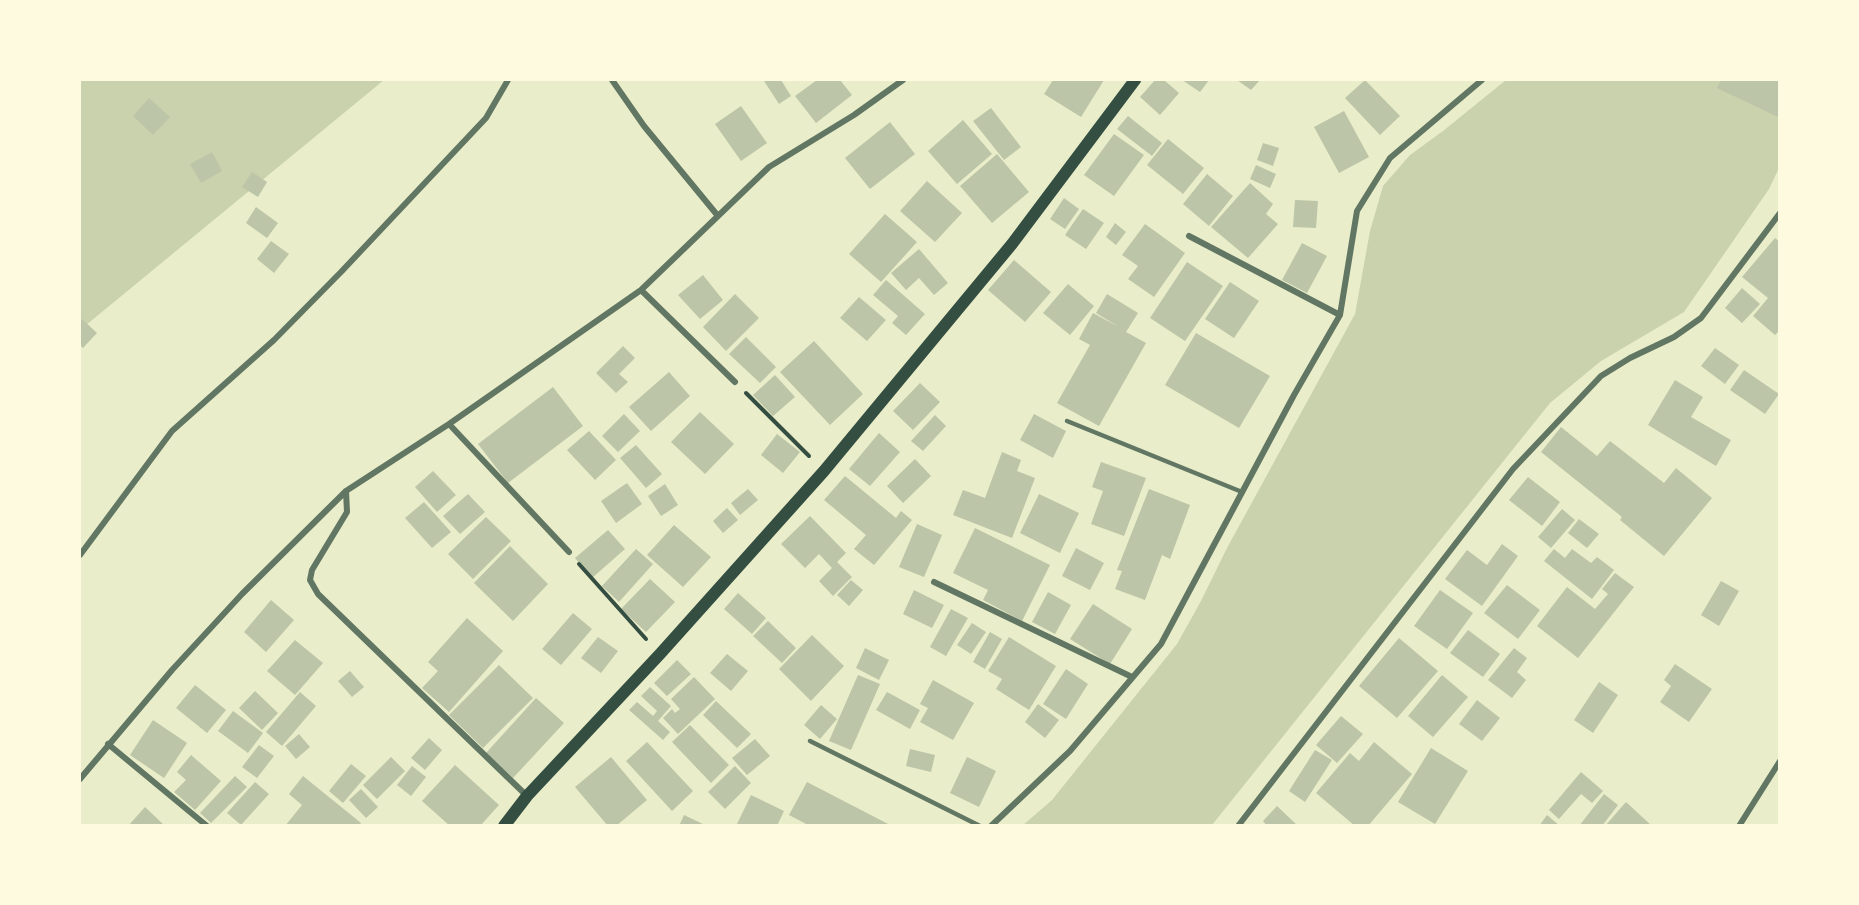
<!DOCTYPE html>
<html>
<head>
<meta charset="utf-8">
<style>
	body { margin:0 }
	#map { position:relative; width:1859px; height:905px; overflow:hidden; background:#e9edc9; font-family:"Titillium Web",sans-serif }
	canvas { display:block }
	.frame { position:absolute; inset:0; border:81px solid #fefae0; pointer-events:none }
</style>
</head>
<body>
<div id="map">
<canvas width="1859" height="905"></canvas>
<div class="frame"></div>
</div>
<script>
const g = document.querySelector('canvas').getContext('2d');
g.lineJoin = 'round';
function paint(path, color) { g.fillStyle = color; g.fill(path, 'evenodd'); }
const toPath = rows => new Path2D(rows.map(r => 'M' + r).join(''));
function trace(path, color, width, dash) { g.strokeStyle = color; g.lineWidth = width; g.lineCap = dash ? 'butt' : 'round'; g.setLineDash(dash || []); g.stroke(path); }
const green = toPath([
	[80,80,384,80,80,330],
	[1506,80,1749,80,1779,97,1779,168,1769,189,1684,312,1601,361,1550,403,1212,825,1022,826,1052,800,1177,644,1201,601,1227,548,1355,314,1370,231,1383,186,1410,155,1443,131]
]);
const building = toPath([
	[767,80,781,80,791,96,779,104,764,81],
	[817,80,840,80,852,95,816,123,795,96],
	[1053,80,1104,80,1081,117,1044,94],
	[1155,80,1164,80,1179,93,1160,115,1140,97],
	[1182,80,1209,80,1200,92],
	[1237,80,1260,80,1251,90],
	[1365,80,1400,116,1380,135,1345,98],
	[1721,80,1780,80,1780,118,1717,88],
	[149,98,170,117,153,135,133,116],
	[741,106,767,143,741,161,715,124],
	[991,108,1021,147,1004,160,973,121],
	[1344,111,1369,157,1339,173,1314,127],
	[1128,116,1162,143,1152,156,1117,129],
	[963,120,992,154,957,184,928,151],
	[890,122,915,154,870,189,845,158],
	[1114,134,1144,155,1114,196,1084,175],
	[1168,139,1204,168,1183,194,1147,165],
	[1263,143,1279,148,1273,166,1257,160],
	[212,152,222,171,201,183,190,164],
	[997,154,1029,192,992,223,960,186],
	[1256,165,1276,174,1270,188,1250,179],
	[252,172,267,182,258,197,242,187],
	[1207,174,1233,196,1209,226,1183,204],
	[927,181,962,213,935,242,900,211],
	[1250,183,1273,204,1266,214,1278,224,1248,258,1211,227],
	[1064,198,1079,209,1065,229,1050,219],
	[1295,200,1318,201,1316,228,1293,227],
	[256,207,278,223,267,238,246,223],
	[1083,209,1104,223,1086,249,1065,235],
	[885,214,917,242,881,282,849,254],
	[1115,223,1126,232,1116,245,1106,237],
	[1145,224,1185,253,1154,297,1128,279,1138,266,1122,255],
	[1775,238,1780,242,1780,330,1775,335,1753,316,1768,298,1742,277],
	[271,241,289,254,274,273,257,259],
	[1302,243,1327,256,1307,293,1282,280],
	[919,249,948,283,934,295,919,278,906,290,891,273],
	[1014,260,1051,292,1025,322,988,290],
	[1187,262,1223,286,1185,341,1150,318],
	[703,275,723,300,700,319,678,295],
	[886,280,925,314,906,335,892,323,898,316,873,295],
	[1230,282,1259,301,1234,338,1205,319],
	[1068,284,1094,306,1070,335,1043,313],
	[1742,288,1760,304,1742,323,1725,308],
	[735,294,759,318,726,351,703,327],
	[1107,294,1138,313,1126,332,1146,343,1099,426,1057,403,1090,345,1079,339,1093,313,1119,327,1096,313],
	[859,297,886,320,867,341,840,318],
	[82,319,97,333,83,348,80,345,80,322],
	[1196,333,1270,376,1239,428,1165,385],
	[746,337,776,367,760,383,729,354],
	[814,341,863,394,830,425,780,372],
	[623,346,635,358,619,374,628,382,616,393,596,373],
	[1715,348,1739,365,1725,384,1701,366],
	[1744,370,1779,394,1765,414,1730,390],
	[669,372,690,396,651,431,629,407],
	[775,375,795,397,773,416,753,395],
	[1675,380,1703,397,1691,417,1731,440,1716,466,1648,425],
	[920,383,940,402,913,430,893,411],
	[553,387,583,426,508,483,478,444],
	[700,412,734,444,705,474,671,442],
	[624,414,640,431,618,452,602,436],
	[1034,414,1066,431,1053,458,1020,440],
	[935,415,946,426,923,451,911,441],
	[1561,427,1597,456,1610,441,1664,483,1676,468,1712,498,1664,556,1620,520,1622,517,1541,452],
	[589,431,616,460,595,480,567,450],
	[879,433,900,452,870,486,849,469],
	[777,434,800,452,783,473,761,455],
	[636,445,662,474,646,488,620,458],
	[1002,452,1021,460,1017,471,1035,478,1012,538,953,515,963,490,985,498],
	[915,459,931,476,903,503,887,486],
	[1101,462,1146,478,1124,536,1091,524,1103,491,1092,487],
	[433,471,456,495,437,512,415,487],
	[845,476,896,518,901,511,912,520,874,565,854,549,866,535,824,500],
	[1528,477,1560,502,1542,526,1509,500],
	[627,483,642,504,616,523,601,501],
	[665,484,678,505,661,516,648,496],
	[748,489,758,500,740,515,731,503],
	[1149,489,1190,505,1170,559,1162,555,1145,600,1115,589,1122,571,1117,570],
	[468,494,485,512,460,534,443,516],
	[1039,494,1079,513,1060,553,1020,533],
	[424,502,451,532,432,548,405,518],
	[727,508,738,520,723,533,713,521],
	[1562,509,1575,520,1551,548,1538,537],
	[810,516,846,553,837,562,852,577,833,596,819,581,832,568,819,554,805,568,781,544],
	[486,517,511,541,473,579,448,554],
	[1579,519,1599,534,1587,548,1568,533],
	[917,524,942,535,924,577,899,567],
	[674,525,711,557,683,587,647,555],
	[975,528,1050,565,1022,621,983,600,988,590,953,573],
	[608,530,625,549,592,578,575,558],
	[1502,544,1518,556,1482,606,1445,579,1467,550,1487,565],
	[510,546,548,584,513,621,474,583],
	[1076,548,1104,563,1090,590,1062,576],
	[636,549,653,564,619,602,602,586],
	[1554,549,1565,558,1572,549,1591,563,1597,557,1614,570,1592,599,1544,561],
	[1615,573,1634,587,1578,658,1537,626,1567,587,1595,609,1608,594,1602,589],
	[650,579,675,602,646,632,621,609],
	[851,580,863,590,849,606,837,595],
	[1721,581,1739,591,1719,626,1701,615],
	[1507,585,1540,610,1518,639,1484,613],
	[914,590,944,605,932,628,903,614],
	[1440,590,1473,613,1447,649,1414,626],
	[1048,592,1071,605,1055,634,1032,622],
	[738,593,766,618,752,634,724,609],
	[271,600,294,620,266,652,244,632],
	[1093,604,1132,629,1110,664,1070,639],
	[951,609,968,618,946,656,930,647],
	[573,613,592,629,561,665,542,649],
	[467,618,503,651,449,712,422,688,438,671,428,662],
	[768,621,796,648,782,663,753,636],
	[972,623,986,632,971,654,957,645],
	[1468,630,1500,654,1483,677,1450,653],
	[990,632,1002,639,985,669,973,662],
	[812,635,844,666,811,701,779,669],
	[598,637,618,651,601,673,581,658],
	[1009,637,1056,666,1029,710,996,689,1002,679,988,671],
	[1399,638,1438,671,1397,718,1359,686],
	[295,640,323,663,295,695,267,671],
	[865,648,889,660,879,680,856,668],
	[1514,648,1527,658,1517,672,1526,680,1512,698,1488,680],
	[727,654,748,671,731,691,710,673],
	[677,660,691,674,667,696,654,683],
	[1675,664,1712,689,1689,722,1660,702,1671,686,1664,680],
	[499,665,533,698,483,748,449,715],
	[1066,669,1088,684,1066,719,1043,704],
	[350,671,364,687,352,697,338,681],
	[858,675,880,684,851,750,829,741],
	[1442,675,1468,697,1433,737,1408,716],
	[694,677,715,699,678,734,663,718,672,709,675,713,680,709,671,699],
	[933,680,974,703,953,740,920,722,928,708,920,704],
	[1599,682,1618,695,1593,733,1574,720],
	[195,685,226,710,207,733,176,708],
	[650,687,671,706,658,721,670,732,663,740,629,710,637,702,653,716,657,711,641,696],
	[255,691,278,713,262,730,239,708],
	[300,692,316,706,282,746,266,732],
	[887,692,920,710,910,729,876,710],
	[536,698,564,723,513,778,486,753],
	[1477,700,1500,718,1482,741,1459,724],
	[716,701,751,734,737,748,703,715],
	[1038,704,1059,720,1045,738,1025,722],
	[821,705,837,719,820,739,804,725],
	[233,711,263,733,248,753,218,731],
	[1341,716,1363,734,1337,763,1316,745],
	[153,720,187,743,164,778,130,755],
	[690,725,729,765,711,783,672,742],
	[299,734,310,747,296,759,285,746],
	[429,738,442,750,425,770,411,758],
	[755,739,770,756,747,775,732,758],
	[647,742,693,791,672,811,626,761],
	[1374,742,1412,774,1368,826,1355,826,1316,793,1350,753,1359,761],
	[259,745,274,756,257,778,242,767],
	[1431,748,1468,771,1435,824,1398,802],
	[910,749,935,755,931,772,906,766],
	[1315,750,1332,760,1305,802,1289,791],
	[191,755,221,781,195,810,174,792,186,780,177,772],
	[391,757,405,771,377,799,363,785],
	[611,757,647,800,616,826,608,826,575,787],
	[967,757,996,771,979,807,950,793],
	[351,764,366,776,343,803,329,791],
	[455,765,499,805,480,826,450,826,422,801],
	[412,766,426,777,411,796,397,785],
	[735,766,751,783,725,809,708,792],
	[1581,772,1603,791,1592,803,1581,794,1559,819,1549,810],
	[235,776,247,787,211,823,200,813],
	[303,776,361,823,359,826,285,826,302,805,289,794],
	[255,782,269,794,241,825,227,813],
	[807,782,892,826,810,826,789,815],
	[361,789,378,807,366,818,349,800],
	[1604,794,1618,805,1602,826,1579,826],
	[751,795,784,811,777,826,736,826],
	[1626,802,1652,826,1605,826],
	[1277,806,1298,826,1267,826,1263,821],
	[145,807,165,826,128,826],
	[684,815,707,826,679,826],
	[1547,815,1560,826,1539,826]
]);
const path = toPath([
	[746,393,809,456],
	[579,564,646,639]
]);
const service = toPath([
	[1067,421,1242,492],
	[810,741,980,826]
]);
const minor = toPath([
	[612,80,644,126,718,216],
	[1189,236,1340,315],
	[641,290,735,382],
	[449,424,569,552],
	[346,491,347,512,312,570,310,580,318,594,527,796],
	[80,555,172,431,274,340,341,272,486,118,508,80],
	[934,582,1132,677],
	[108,744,207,826],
	[80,779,172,670,242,594,346,491,449,424,641,290,769,167,854,115,903,80],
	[991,826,1070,751,1161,644,1294,395,1340,315,1357,211,1390,158,1482,80],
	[1238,826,1513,469,1601,376,1630,358,1674,337,1701,318,1780,213],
	[1739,826,1780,761]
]);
const secondary = toPath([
	[504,826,527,796,660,654,824,471,1012,244,1135,80]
]);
paint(green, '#cad2ad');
paint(building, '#bcc5a7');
trace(path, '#344e41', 4);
trace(service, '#617663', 4.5);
trace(minor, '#617663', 6);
trace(secondary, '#344e41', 12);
</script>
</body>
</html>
